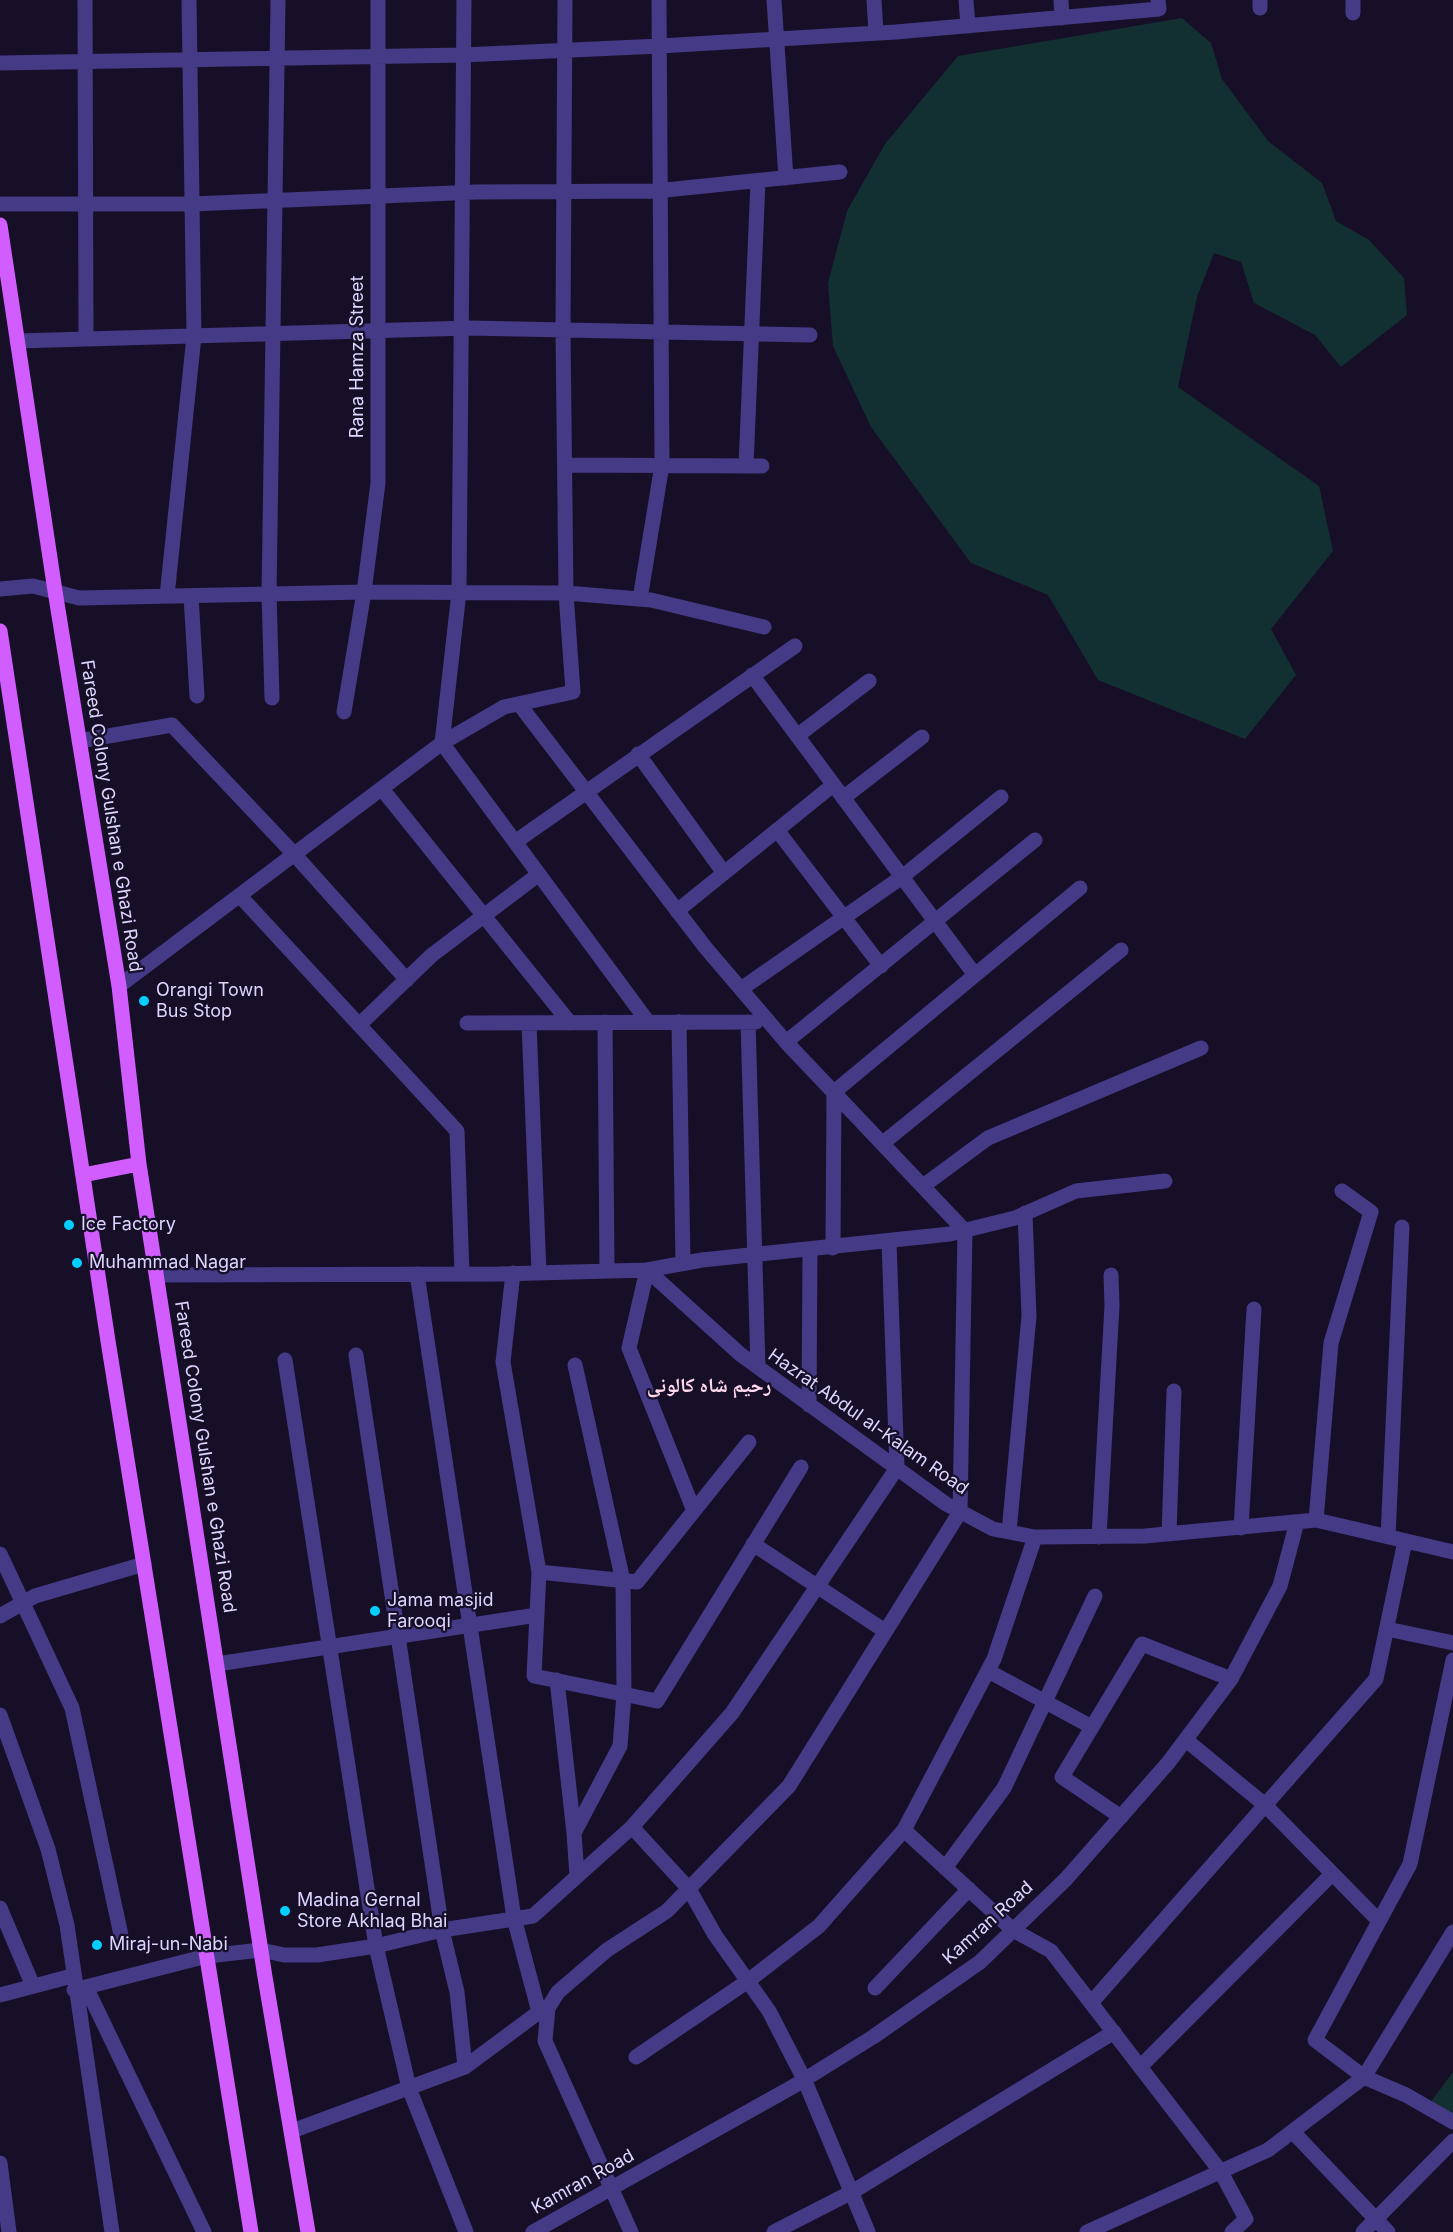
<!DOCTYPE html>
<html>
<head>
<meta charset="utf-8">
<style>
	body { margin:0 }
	canvas { display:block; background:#160f27 }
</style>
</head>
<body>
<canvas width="1453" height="2232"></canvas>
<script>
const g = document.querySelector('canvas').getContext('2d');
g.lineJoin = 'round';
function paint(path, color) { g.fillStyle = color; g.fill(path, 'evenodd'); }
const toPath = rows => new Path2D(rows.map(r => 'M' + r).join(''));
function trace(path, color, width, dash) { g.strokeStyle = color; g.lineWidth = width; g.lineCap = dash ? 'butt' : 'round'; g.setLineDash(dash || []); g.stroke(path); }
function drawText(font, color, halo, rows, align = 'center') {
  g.font = font + ' Inter,"Noto Naskh Arabic",sans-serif'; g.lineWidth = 4.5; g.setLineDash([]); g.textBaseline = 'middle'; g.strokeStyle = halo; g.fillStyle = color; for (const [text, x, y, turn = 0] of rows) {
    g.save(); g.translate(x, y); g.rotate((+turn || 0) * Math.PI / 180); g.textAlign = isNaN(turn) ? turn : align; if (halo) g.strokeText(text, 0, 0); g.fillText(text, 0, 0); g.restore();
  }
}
const green = toPath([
	[1182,18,1211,43,1222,79,1268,141,1322,183,1336,221,1369,240,1404,278,1407,315,1341,367,1315,335,1254,303,1241,262,1214,253,1197,297,1178,387,1319,486,1333,551,1271,629,1296,675,1245,739,1098,680,1048,595,971,563,871,427,833,346,828,283,847,211,885,144,958,56],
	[1453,2072,1453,2122,1427,2107]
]);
const minor = toPath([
	[85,0,86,339],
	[464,0,459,592,442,743,648,1022],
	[774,0,786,178],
	[874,0,876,33],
	[966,0,968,26],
	[1061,0,1062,18],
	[1260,0,1260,8],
	[1353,0,1353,13],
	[0,63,463,55,660,46,896,32,1159,9,1158,0],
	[0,204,192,204,476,192,656,191,840,172],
	[17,341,469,328,810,335],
	[565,465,762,466],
	[746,466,758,181],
	[0,589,33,586,79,598,364,592,566,593,651,600,764,627],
	[167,596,194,336,189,0],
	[191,596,197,696],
	[640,599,662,465,659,0],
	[752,675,975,975],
	[272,698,269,594,278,0],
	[519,704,705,947,786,1042,965,1231,960,1512,789,1786,667,1911,607,1950,558,1992,548,2008,545,2041,631,2232],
	[344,712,364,592,378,483,378,0],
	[797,736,869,681],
	[79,741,172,725,294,854,407,980],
	[638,754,724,873],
	[382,789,570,1023],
	[843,798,922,737],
	[777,830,881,966],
	[515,842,795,646],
	[240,896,457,1131,462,1274],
	[677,911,833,785],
	[119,986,442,743,504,707,573,692,566,593,563,330,565,0],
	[741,989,902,877,1001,797],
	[605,1022,607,1271],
	[679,1022,683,1263],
	[748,1022,758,1367],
	[467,1023,756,1022],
	[529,1023,539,1272],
	[359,1025,432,955,539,874],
	[786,1042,1035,840],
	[883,1143,1121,950],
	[923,1186,988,1138,1201,1048],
	[833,1248,834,1092,1080,888],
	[647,1270,740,1354,946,1504,993,1529,1035,1537,1145,1536,1316,1520,1453,1552],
	[647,1270,629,1348,694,1511],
	[513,1273,503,1362,539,1572,534,1676,657,1701,801,1467],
	[417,1274,514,1918,539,2012,546,2018],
	[157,1275,499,1274,647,1270,702,1260,950,1234,1015,1218,1076,1191,1165,1181],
	[356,1355,442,1930,457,1992,465,2067],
	[285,1360,376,1946,409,2088,466,2232],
	[575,1365,623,1581,624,1694,620,1746,574,1833,577,1876],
	[809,1405,810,1250],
	[1316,1520,1331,1343,1371,1212,1342,1191],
	[1241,1528,1254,1309],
	[1009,1532,1029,1316,1025,1213],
	[1169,1534,1174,1391],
	[1099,1537,1112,1306,1111,1275],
	[1388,1537,1402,1227],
	[753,1544,885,1631],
	[0,1554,72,1708,121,1935],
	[539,1572,637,1582,749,1442],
	[0,1616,35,1596,144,1564],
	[1387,1629,1453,1643],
	[1453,1660,1410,1864,1315,2040,1364,2077,1406,2095,1453,2122],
	[217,1664,537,1615],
	[988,1671,1092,1727],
	[557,1680,574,1833],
	[0,1715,48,1849,67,1925,112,2232],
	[1186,1740,1265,1805,1379,1921],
	[1121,1817,1062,1777,1142,1644,1231,1679],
	[632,1827,689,1889,715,1935,769,2011,804,2079,868,2232],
	[904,1830,1013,1930,1051,1951,1221,2172,1246,2219,1232,2232],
	[945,1868,1004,1788,1095,1596],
	[0,1908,33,1986],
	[86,1987,204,2232],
	[875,1988,969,1889],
	[74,1990,207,1956,261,1950,284,1955,317,1955,376,1946,442,1930,533,1916,632,1827,732,1713,897,1468,889,1242],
	[0,1995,72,1976],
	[1091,2003,1376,1679,1405,1541],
	[636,2057,748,1981,819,1926,904,1830,994,1659,1035,1537],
	[1140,2067,1332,1874],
	[292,2131,465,2067,539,2012],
	[1293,2132,1388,2232],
	[0,2163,9,2232],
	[533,2232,794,2086,873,2037,980,1962,1066,1879,1168,1763,1231,1679,1280,1586,1297,1522],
	[774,2232,852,2192,1114,2032],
	[1087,2232,1268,2150,1364,2077,1453,1932],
	[1363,2232,1453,2141]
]);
const major = toPath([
	[0,225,55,591,119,986,139,1164,265,1977,308,2232],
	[0,631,108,1341,251,2232],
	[83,1175,139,1164]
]);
const markers = [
	[144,1001,6,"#02ceff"],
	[69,1225,6,"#02ceff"],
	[77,1263,6,"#02ceff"],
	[375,1611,6,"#02ceff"],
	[285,1911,6,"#02ceff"],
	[97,1945,6,"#02ceff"]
];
const streetNames = [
	["Rana Hamza Street",358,357,-90],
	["Fareed Colony Gulshan e Ghazi Road",111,816,81],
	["Hazrat Abdul al-Kalam Road",868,1422,35],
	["Fareed Colony Gulshan e Ghazi Road",205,1457,81],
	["Kamran Road",988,1923,-42],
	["Kamran Road",583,2182,-29]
];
const poiNames = [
	["Orangi Town",156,991],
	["Bus Stop",156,1012],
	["Ice Factory",81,1225],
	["Muhammad Nagar",89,1263],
	["Jama masjid",387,1601],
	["Farooqi",387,1622],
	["Madina Gernal",297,1901],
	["Store Akhlaq Bhai",297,1922],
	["Miraj-un-Nabi",109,1945]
];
const neighbourhoodNames = [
	["رحیم شاہ کالونی",709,1386]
];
paint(green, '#122f31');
trace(minor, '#443a86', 15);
trace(major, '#d15dff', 15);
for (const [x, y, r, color] of markers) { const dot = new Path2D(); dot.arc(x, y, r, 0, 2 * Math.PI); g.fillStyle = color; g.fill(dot); trace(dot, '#160f27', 2); }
drawText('18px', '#ded6ff', '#160f27', streetNames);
drawText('18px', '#ded6ff', '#160f27', poiNames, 'left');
drawText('bold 20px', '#ffd8ed', '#160f27', neighbourhoodNames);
</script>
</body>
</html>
